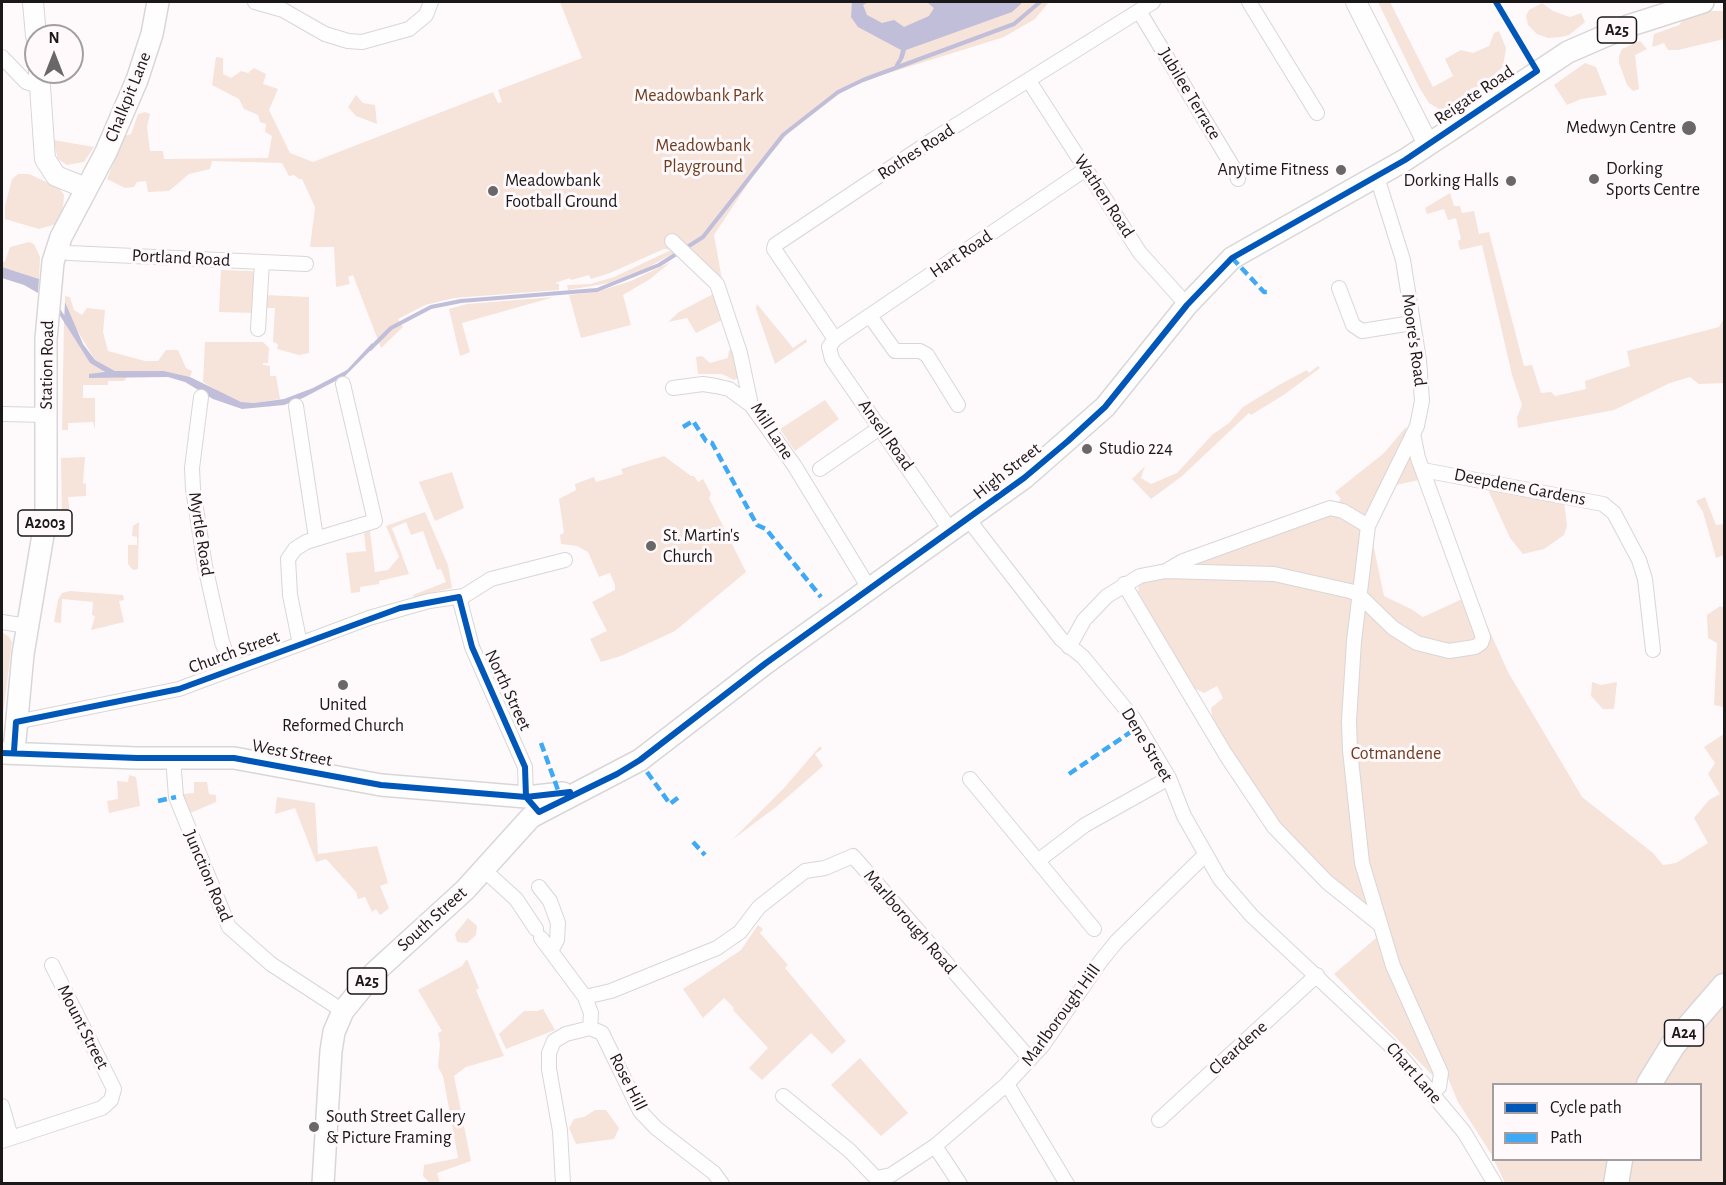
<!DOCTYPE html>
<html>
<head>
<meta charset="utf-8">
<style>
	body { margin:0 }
	#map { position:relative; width:1726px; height:1185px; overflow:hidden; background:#fefafc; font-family:"Alegreya Sans",sans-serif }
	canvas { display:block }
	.frame { position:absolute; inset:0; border:3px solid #1a1819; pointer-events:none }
	.legend { position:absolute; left:1492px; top:1083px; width:210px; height:78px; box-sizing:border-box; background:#fff9fc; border:2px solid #a39fa1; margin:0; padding:8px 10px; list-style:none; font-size:18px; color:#1a1819 }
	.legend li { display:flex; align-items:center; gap:12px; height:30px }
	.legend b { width:30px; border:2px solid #a39fa1 }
	.north { position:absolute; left:24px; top:24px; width:60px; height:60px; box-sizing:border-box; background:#fff9fc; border:2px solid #a39fa1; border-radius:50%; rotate:0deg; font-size:16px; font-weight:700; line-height:24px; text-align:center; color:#1a1819 }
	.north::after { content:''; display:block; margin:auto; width:21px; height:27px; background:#6a6768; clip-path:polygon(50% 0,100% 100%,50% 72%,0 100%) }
</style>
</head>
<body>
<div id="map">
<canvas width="1726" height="1185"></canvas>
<div class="frame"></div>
<ul class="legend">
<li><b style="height:8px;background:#0057b8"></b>Cycle path</li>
<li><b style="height:8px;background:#3fa9f5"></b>Path</li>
</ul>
<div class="north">N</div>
</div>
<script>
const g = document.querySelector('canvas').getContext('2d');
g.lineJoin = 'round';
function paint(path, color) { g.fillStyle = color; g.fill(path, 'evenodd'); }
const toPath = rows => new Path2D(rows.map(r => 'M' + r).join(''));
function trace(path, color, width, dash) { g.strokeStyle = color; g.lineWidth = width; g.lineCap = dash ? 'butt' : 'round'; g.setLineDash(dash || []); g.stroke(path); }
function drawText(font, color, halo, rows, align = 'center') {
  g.font = font + ' "Alegreya Sans",sans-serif'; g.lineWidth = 6; g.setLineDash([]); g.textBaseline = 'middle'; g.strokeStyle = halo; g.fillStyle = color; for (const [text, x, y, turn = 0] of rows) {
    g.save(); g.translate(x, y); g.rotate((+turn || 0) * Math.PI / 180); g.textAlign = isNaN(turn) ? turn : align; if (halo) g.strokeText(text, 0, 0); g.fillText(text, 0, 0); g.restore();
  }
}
const green = toPath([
	[560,2,1049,2,1035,19,1004,37,860,82,838,95,789,132,753,176,714,235,722,280,700,257,687,251,678,257,672,250,664,249,610,273,591,279,589,275,571,280,570,278,555,283,559,284,559,290,454,298,425,305,398,319,403,327,381,348,353,275,348,277,350,284,336,287,334,247,310,247,315,207,302,179,299,179,294,175,289,176,282,163,212,161,210,169,189,174,169,191,148,192,146,181,137,182,134,187,125,188,107,179,125,136,131,134,138,114,145,112,150,114,147,127,150,151,163,151,164,159,268,158,272,136,265,132,266,124,260,122,258,115,244,109,239,99,212,85,216,57,223,58,223,74,231,78,241,71,248,73,254,68,266,74,263,84,278,89,269,110,290,153,313,162,493,92,498,103,502,102,498,90,582,58],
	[1378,2,1390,2,1433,87,1453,76,1445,59,1461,50,1473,53,1489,46,1494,33,1499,31,1506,48,1503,67,1482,85,1470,89,1471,93,1448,108,1439,109,1429,103,1419,87],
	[1542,3,1553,11,1570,17,1581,13,1585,22,1569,35,1561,37,1548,38,1537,34,1528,25,1526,16,1529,10],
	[1705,11,1724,11,1724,39,1678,50,1668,50,1664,43,1652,47,1654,34,1679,25,1685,17],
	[1640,41,1647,49,1635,55,1639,89,1633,91,1627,85,1619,63,1619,56,1622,49],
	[1585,63,1596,67,1607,95,1581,99,1567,105,1554,85],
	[356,95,363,103,375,105,377,124,356,116,348,107],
	[53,140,94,147,84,162,67,165,58,159],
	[18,174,29,174,59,188,64,195,63,208,56,224,39,229,5,219,5,206,12,179],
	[1450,193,1454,206,1460,206,1462,213,1474,211,1479,234,1489,232,1524,366,1532,365,1541,393,1551,392,1555,396,1586,389,1585,381,1630,366,1627,351,1719,327,1724,318,1724,383,1699,384,1690,377,1670,383,1614,410,1518,428,1517,417,1522,405,1512,375,1482,245,1460,250,1458,241,1461,239,1456,218,1448,220,1444,209,1427,214,1425,208],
	[29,242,34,244,40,257,39,279,2,267,2,261,5,262,10,247],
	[671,250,674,253,647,268,609,283,568,290,567,285,590,284,614,277],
	[671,262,650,279,623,295,631,325,581,338,569,295,596,292,631,281],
	[221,270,252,271,255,275,254,313,219,312],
	[715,293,724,319,696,333,687,318,668,322,679,312],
	[265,295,309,297,309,353,299,355,277,349,278,344,273,342,275,308,264,308],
	[65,296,70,297,74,310,82,315,87,308,105,310,103,332,108,351,145,361,158,361,166,350,178,350,186,368,192,371,190,377,164,371,115,371,95,360,74,325,65,302],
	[554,297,462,323,470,352,460,356,449,309,467,304],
	[757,304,793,348,806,339,807,342,775,364,756,309],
	[64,322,90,363,106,373,89,378,127,377,124,381,108,381,108,385,83,385,83,398,95,398,95,430,93,422,68,423,68,430,62,430],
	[205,342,263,342,269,348,268,363,263,363,263,365,270,366,270,376,276,376,280,399,255,403,241,402,229,398,203,382],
	[735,349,741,377,734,380,722,374,698,374,696,357,702,356,710,363,728,358,729,350],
	[1318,366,1320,368,1285,394,1251,415,1249,413,1181,477,1151,499,1132,479,1145,466,1141,478,1151,484,1177,473,1212,435,1229,423,1243,407,1279,385,1307,370,1309,373],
	[825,400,839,419,795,451,780,429],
	[1406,427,1409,453,1419,480,1391,486,1374,525,1374,548,1384,596,1411,609,1423,617,1473,594,1508,672,1582,797,1653,853,1663,865,1676,863,1708,843,1694,818,1709,800,1720,794,1708,774,1715,763,1704,747,1724,734,1724,976,1639,1084,1494,1084,1493,1157,1458,1102,1445,1071,1432,1075,1334,974,1376,938,1374,928,1359,906,1283,834,1213,724,1211,708,1223,698,1217,686,1204,693,1192,687,1138,592,1139,585,1145,579,1326,514,1341,499,1335,492,1384,453],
	[664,456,691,476,694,476,698,482,703,479,711,494,709,498,746,572,675,631,621,656,601,662,590,639,607,631,592,602,615,590,615,585,610,573,599,577,588,552,577,546,561,544,560,535,564,533,559,499,576,490,575,484,594,477,596,482,623,474,621,469],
	[85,457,83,483,86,484,86,496,68,497,71,526,62,519,61,458],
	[452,472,464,508,435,521,419,482],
	[1491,489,1564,501,1567,526,1564,535,1544,549,1523,554,1510,538,1489,492],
	[1705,497,1716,525,1724,524,1724,555,1716,558,1703,512,1696,501],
	[425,512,448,565,452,588,414,597,413,595,446,582,441,569,437,570,423,531,411,535,406,522,392,528,409,574,379,581,379,584,360,587,360,592,351,593,346,553,366,551,364,533,370,531,375,572,388,570,399,557,386,526],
	[139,522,138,569,133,570,128,564,128,545,137,545,137,537,132,536,133,526],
	[70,591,123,595,124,600,119,601,124,622,91,630,95,616,92,615,93,602,62,599,61,623,54,622,58,600,62,593],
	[1720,606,1724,608,1724,707,1714,705,1717,643,1708,638,1707,615],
	[2,632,9,637,12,642,2,723],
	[1592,682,1601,685,1617,682,1614,709,1603,709,1591,696],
	[820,746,822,749,815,754,823,766,776,807,732,840,784,788],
	[129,775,136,777,140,806,109,813,107,801,118,799,117,781,128,782],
	[194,782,207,782,209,794,216,795,216,802,190,813,182,794,194,793],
	[277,797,315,803,318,854,377,846,388,883,380,886,389,908,387,910,380,915,376,909,372,912,365,897,358,899,356,892,326,859,316,862,295,808,275,814],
	[468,918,477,926,476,935,467,943,457,942,455,934],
	[758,925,763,929,760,933,788,965,785,968,846,1041,832,1054,811,1033,762,1080,749,1068,768,1048,733,1010,734,1008,724,998,703,1018,683,989,741,950],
	[467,959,479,988,476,990,504,1056,466,1067,454,1076,471,1161,437,1173,440,1183,430,1183,423,1176,424,1165,458,1158,443,1076,438,1067,440,1044,438,1033,442,1031,418,990,462,966],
	[1724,1003,1724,1183,1625,1184,1631,1160,1700,1160,1700,1084,1659,1084,1688,1044],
	[543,1009,555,1030,506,1049,499,1034,524,1011,537,1011],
	[860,1058,908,1113,881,1136,831,1085],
	[595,1110,606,1110,619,1128,614,1139,576,1144,569,1128,574,1119,584,1117],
	[1494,1160,1613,1160,1609,1184,1505,1183]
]);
const water = toPath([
	[852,2,868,2,863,5,867,15,882,23,894,20,904,27,929,16,934,8,927,2,1023,2,1012,12,906,50,904,57,899,58,901,50,858,27,851,17],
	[2,267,39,279,38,293,24,285,2,278],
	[65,302,83,344,95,360,115,371,164,371,190,377,241,402,254,403,284,399,313,388,347,370,372,343,374,347,345,376,303,398,284,405,242,409,213,399,185,382,168,377,89,378,89,374,105,372,90,363,64,322]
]);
const stream = toPath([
	[897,65,902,57],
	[56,306,67,323],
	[370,349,391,328,431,307,461,301,597,290,659,265,703,237,783,135,838,92,863,80,1014,24,1040,2]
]);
const street = toPath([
	[255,2,283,10,325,34,348,41,362,42,409,29,426,15,431,2],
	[1249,2,1317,113],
	[1139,11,1236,172,1238,179],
	[2,57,26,82,39,86],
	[1029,81,1140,253,1187,305],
	[1377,177,1403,260,1419,360,1422,401,1417,426,1368,526,1354,641,1349,721,1350,750,1362,863,1393,966,1441,1073,1439,1087,1432,1093],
	[672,241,717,284,740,353,751,405,794,465,869,588],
	[56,249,69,253,306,264],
	[1339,288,1353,325,1362,331,1412,323],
	[870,316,895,351,920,351,927,355,958,405],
	[258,329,262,262],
	[835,339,774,249,775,245,934,139,1153,2],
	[673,388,703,384,716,386,729,389,751,405],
	[201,397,192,468,193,489,205,566,222,642,232,669],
	[296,406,316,538],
	[2,414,47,415],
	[820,469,881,427],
	[1423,470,1603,504,1614,513,1639,560,1645,579,1653,650],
	[968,519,1061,639,1083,657,1134,719,1169,778,1184,816,1220,879,1252,916,1397,1052,1464,1132,1495,1184],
	[951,531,832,359,829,347,835,339,1086,169],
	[1166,571,1183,561,1330,508,1343,511,1368,526],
	[1124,584,1226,755,1274,827,1327,882,1378,923],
	[459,597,472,647,525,767,526,797],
	[2,622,27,626],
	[300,644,290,595,288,559,295,549,306,542,375,521,343,384],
	[1069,647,1084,620,1107,596,1140,576,1166,571,1274,574,1350,591,1358,594,1393,628,1417,643,1449,651,1475,647,1481,643,1483,637,1418,458,1413,434],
	[16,722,179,689,369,618,429,601,464,596,491,579,565,560],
	[173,757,176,797,229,927,271,964,343,1011],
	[970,779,1094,929],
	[1039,860,1085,825,1169,778],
	[484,870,516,899,536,929],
	[539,887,550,901,558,923,557,940,551,951],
	[541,938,585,997,591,1013,590,1028],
	[585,997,611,991,717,948,740,932,759,907,805,871,825,868,853,856,1030,1059],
	[1007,1084,1067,1184],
	[783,1096,850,1151,876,1178,891,1175,935,1146,1007,1084,1043,1045,1100,962,1117,941,1205,855],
	[2,1106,11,1137],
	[1159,1120,1317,975],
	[2,1141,102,1108,111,1100,114,1089,52,965],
	[935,1146,960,1184],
	[563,1184,560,1131,549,1069,549,1053,554,1041,566,1034,590,1028,602,1033,640,1111,656,1128,714,1173,722,1184]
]);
const secondary = toPath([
	[33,2,36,36],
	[1356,2,1428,144],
	[39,72,45,159,56,176,86,188]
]);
const primary = toPath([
	[14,751,23,654,46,517,46,339,53,262,61,237,106,152,137,80,152,34,158,2],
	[2,753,137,758,234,758,381,785,526,797,563,793],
	[323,1184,331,1051,334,1032,343,1011,375,972,465,890,531,817,640,760,766,663,1024,478,1105,407,1187,305,1232,258,1405,160,1568,52,1628,26,1703,2]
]);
const highway = toPath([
	[1649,1084,1673,1045,1724,986],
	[1616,1184,1620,1160]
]);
const quiet = toPath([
	[1232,258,1264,292,1267,292],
	[683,427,693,421,706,441,712,443,757,525,766,529,821,597],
	[541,743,559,793],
	[647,772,670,804,680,796],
	[1069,774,1138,727],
	[158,801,176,797],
	[693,842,705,855]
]);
const cycleway = toPath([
	[14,751,16,722,179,689,400,608,459,597,472,647,525,767,526,797],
	[2,753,137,758,234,758,381,785,526,797,570,792],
	[526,797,539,812,617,774,640,760,766,663,1024,478,1068,441,1105,407,1187,305,1232,258,1405,160,1537,71,1496,2]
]);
const markers = [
	[1689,128,8,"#6a6768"],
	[1341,170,6,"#6a6768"],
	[1594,179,6,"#6a6768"],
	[1511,181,6,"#6a6768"],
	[493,191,6,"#6a6768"],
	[1087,449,6,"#6a6768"],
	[651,546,6,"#6a6768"],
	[343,685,6,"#6a6768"],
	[314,1127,6,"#6a6768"]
];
const shields = [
	[1617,30,39],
	[45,523,54],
	[367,981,39],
	[1684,1033,39]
];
const shieldNames = [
	["A25",1617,30],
	["A2003",45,523],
	["A25",367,981],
	["A24",1684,1033]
];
const streetNames = [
	["Jubilee Terrace",1190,94,59],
	["Reigate Road",1474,95,-34],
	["Chalkpit Lane",128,97,-68],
	["Rothes Road",916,152,-33],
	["Wathen Road",1104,196,57],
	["Hart Road",961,254,-34],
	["Portland Road",181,258,3],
	["Moore's Road",1414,340,82],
	["Station Road",47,365,-89],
	["Mill Lane",772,431,57],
	["Ansell Road",886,435,55],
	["High Street",1007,471,-38],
	["Deepdene Gardens",1520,487,11],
	["Myrtle Road",201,534,81],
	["Church Street",234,652,-20],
	["North Street",508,690,65],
	["Dene Street",1147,745,59],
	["West Street",292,753,11],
	["Junction Road",208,876,67],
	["South Street",432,919,-42],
	["Marlborough Road",910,922,49],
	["Marlborough Hill",1061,1015,-54],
	["Mount Street",83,1027,63],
	["Cleardene",1238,1048,-42],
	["Chart Lane",1414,1073,49],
	["Rose Hill",628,1082,63]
];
const parkNames = [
	["Meadowbank Park",699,96],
	["Meadowbank",703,146],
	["Playground",703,167],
	["Cotmandene",1396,754]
];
const poiNames = [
	["Medwyn Centre",1676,128,"right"],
	["Dorking",1606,169],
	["Sports Centre",1606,190],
	["Anytime Fitness",1329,170,"right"],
	["Meadowbank",505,181],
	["Football Ground",505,202],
	["Dorking Halls",1499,181,"right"],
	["Studio 224",1099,449],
	["St. Martin's",663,536],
	["Church",663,557],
	["United",343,705,"center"],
	["Reformed Church",343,726,"center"],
	["South Street Gallery",326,1117],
	["& Picture Framing",326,1138]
];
paint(green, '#f6e3da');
paint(water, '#c0bed8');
trace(stream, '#c0bed8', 4);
trace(street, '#d9d6d7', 16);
trace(secondary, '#d9d6d7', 22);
trace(primary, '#d9d6d7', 24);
trace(highway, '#d9d6d7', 27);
trace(street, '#fffeff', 14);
trace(secondary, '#fffeff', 20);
trace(primary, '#fffeff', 21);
trace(highway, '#fffeff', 24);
trace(quiet, '#3fa9f5', 4.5, [9, 4.5]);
trace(cycleway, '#0057b8', 6);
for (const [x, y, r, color] of markers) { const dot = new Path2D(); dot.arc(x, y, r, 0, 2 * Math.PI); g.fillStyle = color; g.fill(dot); trace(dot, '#fff9fc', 2); }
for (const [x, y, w] of shields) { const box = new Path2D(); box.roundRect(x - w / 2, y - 13, w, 26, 4.5); g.fillStyle = '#fff9fc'; g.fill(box); trace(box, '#1a1819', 1.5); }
drawText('bold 16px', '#1a1819', null, shieldNames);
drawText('18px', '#1a1819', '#fff9fc', streetNames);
drawText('18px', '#6e3c1e', '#fff9fc', parkNames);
drawText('18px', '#1a1819', '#fff9fc', poiNames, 'left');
</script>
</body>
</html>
